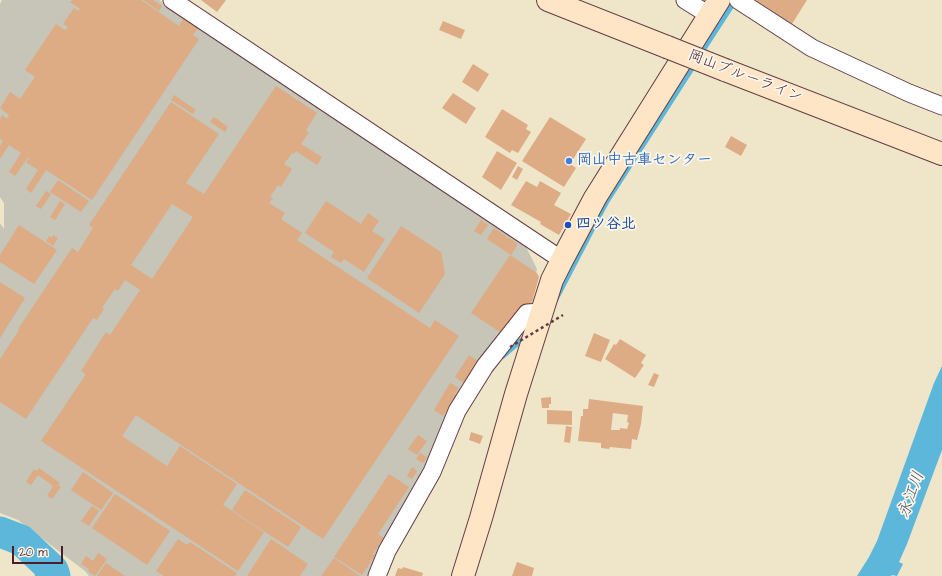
<!DOCTYPE html>
<html>
<head>
<meta charset="utf-8">
<style>
	body { margin:0 }
	#map { position:relative; width:942px; height:576px; overflow:hidden; background:#efe6ca; font-family:"Architects Daughter",sans-serif }
	canvas { display:block }
	.scale { position:absolute; left:12px; top:546px; width:51px; height:18px; box-sizing:border-box; border:2px solid #4a1f2b; border-top:0; padding-left:5px; font-size:12px; line-height:14px; white-space:nowrap; color:#4a1f2b; -webkit-text-stroke:3px #fbf7ec; paint-order:stroke }
</style>
</head>
<body>
<div id="map">
<canvas width="942" height="576"></canvas>
<div class="scale">20 m</div>
</div>
<script>
const g = document.querySelector('canvas').getContext('2d');
g.lineJoin = 'round';
function paint(path, color) { g.fillStyle = color; g.fill(path, 'evenodd'); }
const toPath = rows => new Path2D(rows.map(r => 'M' + r).join(''));
function trace(path, color, width, dash) { g.strokeStyle = color; g.lineWidth = width; g.lineCap = dash ? 'butt' : 'round'; g.setLineDash(dash || []); g.stroke(path); }
function drawText(font, color, halo, rows, align = 'center') {
  g.font = font + ' "Architects Daughter","Klee One",sans-serif'; g.lineWidth = 3.5; g.setLineDash([]); g.textBaseline = 'middle'; g.strokeStyle = halo; g.fillStyle = color; for (const [text, x, y, turn = 0] of rows) {
    g.save(); g.translate(x, y); g.rotate((+turn || 0) * Math.PI / 180); g.textAlign = isNaN(turn) ? turn : align; if (halo) g.strokeText(text, 0, 0); g.fillText(text, 0, 0); g.restore();
  }
}
const industrial = toPath([
	[2,0,159,0,525,245,537,269,529,302,480,359,463,383,429,458,388,532,369,576,89,576,85,571,18,520,0,513,0,223,4,229,4,203,0,197,0,4]
]);
const water = toPath([
	[942,366,942,450,907,544,899,562,903,564,897,576,892,575,891,576,857,576,869,557,877,541,934,383],
	[31,547,62,575,63,576,35,576]
]);
const stream = toPath([
	[700,55,735,1],
	[555,301,606,203,695,64],
	[503,356,524,338]
]);
const river = toPath([
	[0,532,21,540,53,570,55,576]
]);
const building = toPath([
	[72,0,141,0,179,26,183,19,198,28,193,35,199,39,92,200,46,170,31,193,26,189,38,170,26,162,29,158,28,157,15,176,9,172,21,153,9,145,0,159,0,146,3,141,0,139,0,119,2,115,7,119,9,115,0,108,10,92,20,99,35,77,25,70,56,24,65,30,68,27,63,24,74,8,78,11,80,9,70,2],
	[143,0,153,0,162,6,159,11],
	[201,0,226,0,217,12],
	[756,0,807,0,792,24],
	[443,21,465,30,461,39,439,30],
	[473,64,489,74,478,92,462,82],
	[276,86,317,113,306,130,309,132,301,144,322,157,317,165,296,151,294,154,292,153,284,164,292,169,281,187,278,185,270,197,273,198,269,203,285,213,281,219,302,233,297,240,430,328,435,320,459,336,323,539,136,415,122,436,167,466,180,446,237,484,223,505,264,532,238,571,41,441,86,374,81,371,106,332,110,335,140,290,125,280,118,291,115,289,102,308,104,309,97,320,93,318,26,419,0,402,0,359,19,330,18,329,72,248,78,252,93,228,89,225,171,102,219,134,186,183,204,194],
	[172,204,193,217,152,279,131,265],
	[453,93,476,108,466,124,442,108],
	[174,95,196,110,193,114,171,100],
	[502,109,528,125,526,129,531,132,518,153,512,150,510,153,485,137],
	[214,117,228,127,225,132,210,122],
	[550,117,586,139,570,164,576,168,564,187,522,161],
	[731,136,747,145,741,156,725,147],
	[497,151,517,163,501,190,482,177],
	[518,166,523,169,517,180,512,177],
	[58,180,89,201,81,212,50,192],
	[526,181,537,187,540,181,561,193,554,205,571,214,559,235,540,224,541,222,511,205],
	[46,191,51,194,41,209,36,206],
	[60,201,65,204,55,220,50,217],
	[326,201,361,224,368,213,379,221,372,231,385,239,364,272,344,259,341,263,331,257,334,252,305,233],
	[481,220,488,225,481,235,474,231],
	[19,225,57,250,34,284,0,262,0,255],
	[401,226,441,252,445,274,419,313,367,278],
	[494,228,518,244,511,255,487,239],
	[53,235,58,238,53,246,46,241,49,236,52,238],
	[510,255,537,273,539,277,532,302,500,332,471,313],
	[0,282,25,298,0,338],
	[594,333,610,340,601,362,585,356],
	[620,339,646,355,641,363,644,365,635,378,605,359,614,344,616,345],
	[469,355,478,361,464,383,455,377],
	[654,373,659,375,654,387,648,385],
	[450,383,459,388,455,394,457,395,443,416,434,410],
	[551,397,551,404,549,404,549,408,542,408,541,398],
	[589,399,643,406,641,424,637,440,632,439,631,449,610,447,609,449,601,448,601,443,578,441,581,416,583,416,583,409,588,409],
	[613,413,628,415,627,422,629,423,627,429,620,428,620,430,611,430],
	[547,410,572,411,572,425,547,424],
	[566,426,572,427,570,443,564,442],
	[471,432,483,436,480,444,469,440],
	[418,435,427,441,417,455,408,449],
	[420,453,427,457,423,463,416,459],
	[412,467,417,471,412,479,407,476],
	[39,468,60,483,58,485,61,487,52,499,47,496,53,486,38,475,31,485,26,482,34,469,37,471],
	[83,472,113,493,101,510,71,490],
	[389,474,409,487,378,534,384,538,373,554,375,556,362,575,334,557],
	[245,490,301,527,288,547,232,510],
	[115,494,170,531,147,565,92,528],
	[92,506,99,511,89,526,81,521],
	[178,539,187,545,190,542,237,573,235,576,164,576,156,571],
	[271,539,308,564,300,576,247,576],
	[98,553,107,559,95,576,88,571,89,569,81,564,86,556,93,561],
	[334,558,360,576,321,576],
	[517,562,534,568,532,576,512,576],
	[106,563,125,576,97,576],
	[403,567,423,573,422,576,395,576,398,568,402,569]
]);
const street = toPath([
	[172,0,562,260],
	[685,0,709,15],
	[738,0,812,48,909,93,942,106],
	[377,576,387,551,432,472,457,411,485,366,527,313,541,312]
]);
const secondary = toPath([
	[548,0,667,47],
	[725,70,942,154],
	[463,576,481,518,516,394,552,280,562,260,595,198,719,0]
]);
const pathBridge = toPath([
	[510,347,563,315]
]);
const secondaryBridge = toPath([
	[667,47,725,70]
]);
const markers = [
	[569,161,4,"#3f7fe0"],
	[568,225,4,"#1a4fb4"]
];
const streetNames = [
	["岡山ブルーライン",745,77,21]
];
const shopNames = [
	["岡山中古車センター",577,161]
];
const transitNames = [
	["四ツ谷北",576,225]
];
const waterNames = [
	["永江川",912,495,-70]
];
paint(industrial, '#c6c5b8');
paint(water, '#5cb7da');
trace(stream, '#5cb7da', 5);
trace(river, '#5cb7da', 31);
paint(building, '#ddab84');
trace(street, '#633d43', 19);
trace(secondary, '#633d43', 24);
trace(street, '#fff', 17);
trace(secondary, '#fde5c5', 22);
trace(secondaryBridge, '#633d43', 24, []);
trace(pathBridge, '#633d43', 2.5, [3, 3]);
trace(secondaryBridge, '#fde5c5', 22);
for (const [x, y, r, color] of markers) { const dot = new Path2D(); dot.arc(x, y, r, 0, 2 * Math.PI); g.fillStyle = color; g.fill(dot); trace(dot, '#fbf7ec', 1.5); }
drawText('15px', '#4a1f2b', '#fbf7ec', streetNames);
drawText('bold 15px', '#366cbe', '#fbf7ec', shopNames, 'left');
drawText('bold 15px', '#164399', '#fbf7ec', transitNames, 'left');
drawText('italic 16px', '#505468', '#fbf7ec', waterNames);
</script>
</body>
</html>
